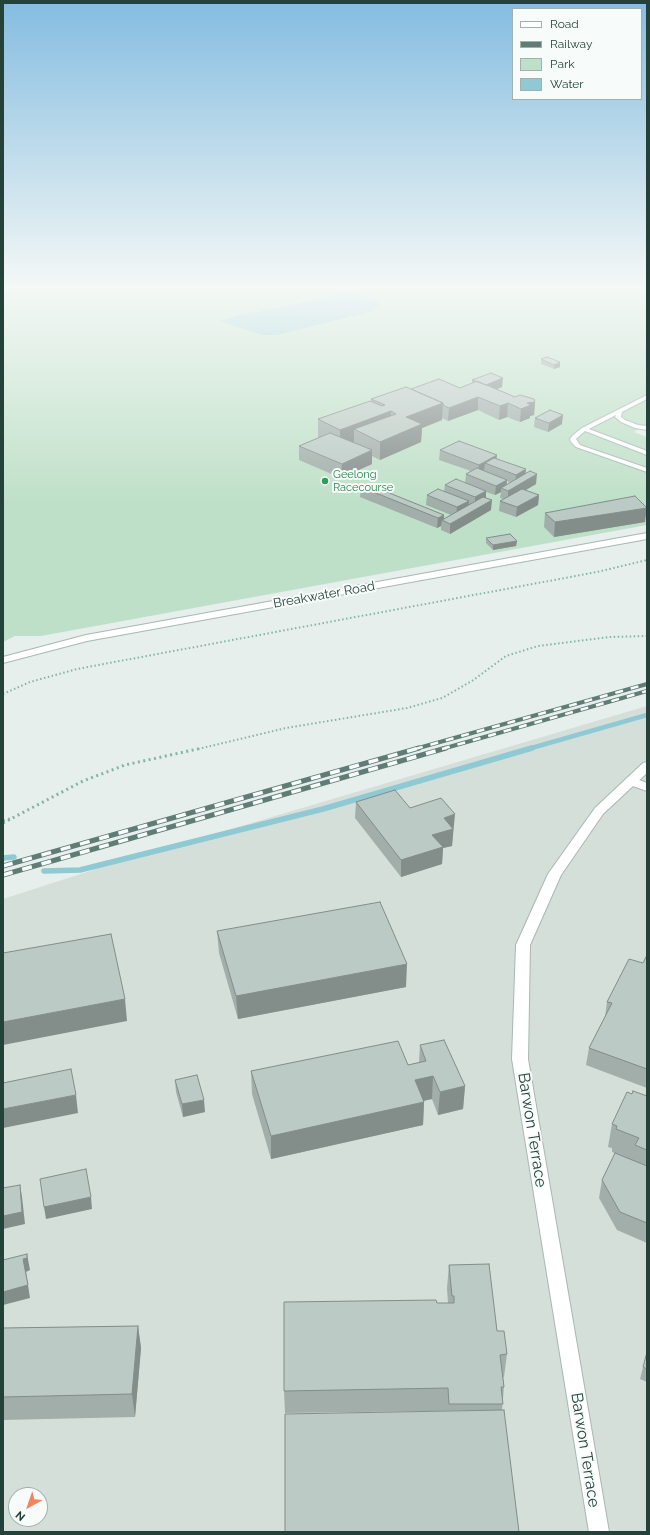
<!DOCTYPE html>
<html>
<head>
<meta charset="utf-8">
<style>
	body { margin:0 }
	#map { position:relative; width:650px; height:1535px; overflow:hidden; background:#e6efeb; font-family:Raleway,sans-serif }
	canvas { display:block }
	.frame { position:absolute; inset:0; border:4px solid #24423a; pointer-events:none }
	.legend { position:absolute; left:512px; top:8px; width:130px; height:92px; box-sizing:border-box; background:#f7fbf9; border:1px solid #a3b1ad; margin:0; padding:5px 7px; list-style:none; font-size:12px; color:#24423a }
	.legend li { display:flex; align-items:center; gap:8px; height:20px }
	.legend b { width:20px; border:1px solid #a3b1ad }
	.north { position:absolute; left:8px; top:1487px; width:40px; height:40px; box-sizing:border-box; background:#f7fbf9; border:1px solid #a3b1ad; border-radius:50%; rotate:220deg; font-size:11px; font-weight:700; line-height:16px; text-align:center; color:#24423a }
	.north::after { content:''; display:block; margin:auto; width:14px; height:18px; background:#f4845f; clip-path:polygon(50% 0,100% 100%,50% 72%,0 100%) }
</style>
</head>
<body>
<div id="map">
<canvas width="650" height="1535"></canvas>
<div class="frame"></div>
<ul class="legend">
<li><b style="height:5px;background:#fff"></b>Road</li>
<li><b style="height:5px;background:#5f7d75"></b>Railway</li>
<li><b style="height:11px;background:#bfe0c8"></b>Park</li>
<li><b style="height:11px;background:#8ec9d4"></b>Water</li>
</ul>
<div class="north">N</div>
</div>
<script>
const g = document.querySelector('canvas').getContext('2d');
g.lineJoin = 'round';
function paint(path, color) { g.fillStyle = color; g.fill(path, 'evenodd'); }
const toPath = rows => new Path2D(rows.map(r => 'M' + r).join(''));
function trace(path, color, width, dash) { g.strokeStyle = color; g.lineWidth = width; g.lineCap = dash ? 'butt' : 'round'; g.setLineDash(dash || []); g.stroke(path); }
function drawText(font, color, halo, rows, align = 'center') {
  g.font = font + ' Raleway,sans-serif'; g.lineWidth = 4; g.setLineDash([]); g.textBaseline = 'middle'; g.strokeStyle = halo; g.fillStyle = color; for (const [text, x, y, turn = 0] of rows) {
    g.save(); g.translate(x, y); g.rotate((+turn || 0) * Math.PI / 180); g.textAlign = isNaN(turn) ? turn : align; if (halo) g.strokeText(text, 0, 0); g.fillText(text, 0, 0); g.restore();
  }
}
const built = toPath([
	[647,706,647,1532,3,1532,3,899,96,869],
	[16,1495,40,1495,40,1519,16,1519]
]);
const green = toPath([
	[3,289,647,289,647,424,634,432,647,437,647,525,41,636,15,636,3,642]
]);
const water = toPath([
	[350,293,371,298,380,303,373,311,277,335,262,335,220,321,235,316]
]);
const streamFar1 = toPath([
	[528,749,647,715]
]);
const stream = toPath([
	[3,858,14,857],
	[44,871,80,870,323,809,532,748]
]);
const pathFar1 = toPath([
	[3,694,30,682,77,669,597,572,647,560],
	[198,749,286,728,407,708,442,698,472,681,506,656,538,646,609,637,647,636]
]);
const path = toPath([
	[3,821,10,819],
	[3,823,83,781,125,765,202,748]
]);
const service = toPath([
	[647,395,647,399,622,412,621,417,625,420,638,425,647,426,647,430,635,428,621,422,615,417,616,415,589,429,647,451,647,455,585,431,576,439,580,445,647,468,647,472,576,447,571,442,570,439,573,435,582,428,647,395]
]);
const minor = toPath([
	[631,777,647,783,647,791,627,784,625,781,627,778,631,777]
]);
const tertiary = toPath([
	[647,533,647,539,87,641,3,663,3,657,86,635,647,533],
	[647,762,647,773,603,814,561,875,530,945,528,1059,609,1532,589,1532,512,1059,516,945,548,874,595,808,643,763,647,762]
]);
const railFar1 = toPath([
	[415,749,647,684],
	[442,749,647,691]
]);
const rail = toPath([
	[3,866,419,748],
	[3,875,446,748]
]);
const wall = toPath([
	[541,359,560,367,554,369,541,364],
	[472,380,502,387,497,389,515,397,535,402,534,415,530,416,530,418,520,422,507,417,499,420,478,410,448,421,442,418,442,420,422,428,421,442,380,460,372,456,372,464,341,478,299,460,299,446,320,437,318,437,318,419,371,402,371,399,411,389,460,388,472,383],
	[535,418,562,424,548,432,534,427],
	[440,450,497,459,525,474,536,484,526,490,539,495,538,505,516,517,499,511,500,501,504,499,500,498,501,492,495,495,486,492,486,498,491,510,450,534,441,530,441,526,437,528,360,497,361,487,444,515,444,519,451,515,426,505,427,495,444,491,445,485,465,483,466,474,471,471,439,460],
	[507,481,510,483,507,485],
	[545,513,645,522,554,537,544,527],
	[486,538,517,541,516,546,493,550,486,543],
	[356,802,410,808,453,831,452,846,443,848,442,864,401,877,355,818],
	[217,931,406,987,238,1019,219,953],
	[647,955,647,1088,586,1065,589,1048,605,1017,607,1002,643,963],
	[420,1045,465,1086,463,1109,438,1115,432,1099,423,1101,424,1102,423,1125,271,1159,252,1094,251,1071,408,1065,419,1062],
	[175,1080,205,1112,183,1117,176,1092],
	[632,1094,647,1096,647,1243,617,1230,599,1198,602,1180,615,1153,612,1152,612,1148,608,1147,612,1124],
	[449,1265,497,1331,507,1354,504,1377,503,1377,504,1387,502,1410,285,1413,284,1391,437,1303,448,1303,447,1288],
	[138,1326,141,1348,135,1417,3,1420,3,1328],
	[647,1352,647,1382,640,1379]
]);
const shadedWall = toPath([
	[560,362,560,367,554,369,554,365],
	[503,378,502,387,484,394,485,385],
	[478,397,478,410,448,421,449,408],
	[535,402,534,415,530,416,530,418,520,422,521,409,527,403],
	[443,403,442,420,422,428,421,442,380,460,380,442,406,417],
	[508,403,507,417,499,420,500,406],
	[391,411,391,429,354,429,354,442,340,447,340,430],
	[563,415,562,424,548,432,549,423],
	[372,450,372,464,341,478,342,464],
	[497,455,496,464,485,463,484,471,478,474,479,465],
	[526,469,525,479,515,484,516,475],
	[537,474,536,484,508,500,508,491],
	[507,480,506,489,501,488,501,492,495,495,496,486],
	[486,491,486,501,475,507,475,497],
	[539,495,538,505,516,517,517,507],
	[492,500,491,510,450,534,450,524],
	[469,501,468,511,456,517,457,507],
	[647,508,645,522,554,537,555,522],
	[444,515,444,521,442,520,441,526,437,528,438,518],
	[517,541,516,546,493,550,493,545],
	[455,814,452,846,443,848,442,864,401,877,401,860,444,818],
	[407,964,406,987,238,1019,236,996],
	[125,999,127,1021,3,1045,3,1022],
	[433,1076,432,1099,413,1103,415,1080],
	[465,1086,463,1109,438,1115,440,1092],
	[76,1095,78,1113,3,1128,3,1109],
	[204,1100,205,1112,183,1117,182,1104],
	[424,1102,423,1125,271,1159,271,1136],
	[20,1185,22,1197,25,1224,3,1229,3,1216],
	[91,1197,92,1209,46,1219,44,1207],
	[27,1254,30,1270,26,1272,30,1298,3,1305,3,1292],
	[138,1326,141,1348,135,1417,132,1394]
]);
const building = toPath([
	[547,357,560,362,554,365,541,359,547,357],
	[491,373,503,378,486,385,472,380,491,373],
	[439,379,460,388,477,381,515,397,520,395,534,399,535,402,527,403,531,405,521,409,508,403,500,406,478,397,449,408,443,405,443,403,411,389,439,379],
	[406,387,443,403,406,417,422,424,380,442,354,429,396,414,391,411,340,430,318,419,370,401,382,406,385,405,371,399,406,387],
	[550,410,563,415,549,423,535,418,550,410],
	[330,433,372,450,342,464,299,446,330,433],
	[459,441,497,455,479,465,440,450,459,441],
	[494,458,526,469,516,475,485,463,494,458],
	[477,468,507,480,496,486,466,474,477,468],
	[530,471,537,474,508,491,501,488,530,471],
	[456,479,486,491,475,497,445,485,456,479],
	[367,484,444,515,438,518,361,487,367,484],
	[438,489,469,501,457,507,427,495,438,489],
	[522,489,539,495,517,507,500,501,522,489],
	[635,496,647,508,555,522,545,513,635,496],
	[483,497,492,500,450,524,442,520,483,497],
	[510,534,517,541,493,545,486,538,510,534],
	[395,790,410,808,441,798,455,814,444,818,453,829,432,835,443,847,401,860,356,802,395,790],
	[380,902,407,964,236,996,217,931,380,902],
	[111,934,125,999,3,1022,3,953,111,934],
	[647,955,647,1069,589,1048,612,1003,607,1002,629,959,643,963,647,955],
	[444,1040,465,1086,440,1092,433,1076,415,1080,424,1102,271,1136,251,1071,398,1041,408,1065,426,1061,420,1045,444,1040],
	[71,1069,76,1095,3,1109,3,1083,71,1069],
	[197,1075,204,1100,182,1104,175,1080,197,1075],
	[633,1091,647,1096,647,1150,635,1145,639,1138,616,1129,617,1126,612,1124,627,1092,632,1094,633,1091],
	[615,1153,647,1166,647,1223,620,1212,602,1180,615,1153],
	[86,1169,91,1197,44,1207,40,1179,86,1169],
	[20,1185,22,1212,3,1216,3,1188,20,1185],
	[27,1254,27,1258,23,1259,28,1285,3,1292,3,1260,27,1254],
	[489,1264,497,1331,504,1331,507,1354,500,1355,504,1387,501,1387,503,1404,449,1404,448,1388,284,1391,284,1302,436,1300,437,1303,454,1303,454,1296,452,1296,449,1265,489,1264],
	[138,1326,132,1394,3,1397,3,1328,138,1326],
	[647,1352,647,1369,643,1367,647,1352],
	[504,1410,519,1532,285,1532,285,1414,504,1410]
]);
const markers = [
	[325,481,4,"#2e9e5b"]
];
const farLeisurenames = [
	["Geelong",333,475],
	["Racecourse",333,488]
];
const streetNames = [
	["Breakwater Road",324,595,-10]
];
const nearStreetnames = [
	["Barwon Terrace",532,1130,81],
	["Barwon Terrace",585,1450,81]
];
paint(built, '#d4dfda');
paint(green, '#bfe0c8');
paint(water, '#8ec9d4');
trace(streamFar1, '#8ec9d4', 4.5);
trace(stream, '#8ec9d4', 5.5);
trace(service, '#a8b8b2', 2);
trace(minor, '#a8b8b2', 2);
trace(tertiary, '#a8b8b2', 2);
trace(pathFar1, '#86b3a5', 2, [1.5, 2.5]);
trace(path, '#86b3a5', 3, [2, 3.5]);
paint(service, '#fff');
paint(minor, '#fff');
paint(tertiary, '#fff');
trace(railFar1, '#5f7d75', 4);
trace(rail, '#5f7d75', 5);
trace(railFar1, '#f7fbf9', 2.5, [8]);
trace(rail, '#f7fbf9', 3.5, [10]);
paint(wall, '#a1aea9');
paint(shadedWall, '#838d89');
paint(building, '#bbcac4');
trace(building, '#838d89', 1);
const sky = g.createLinearGradient(0, 0, 0, 503);
sky.addColorStop(0, '#84bce0');
sky.addColorStop(0.57, '#f4f8f6');
sky.addColorStop(1, '#f4f8f600');
g.fillStyle = sky;
g.fillRect(0, 0, 650, 503);
for (const [x, y, r, color] of markers) { const dot = new Path2D(); dot.arc(x, y, r, 0, 2 * Math.PI); g.fillStyle = color; g.fill(dot); trace(dot, '#f7fbf9', 1.5); }
drawText('11px', '#27864d', '#f7fbf9', farLeisurenames, 'left');
drawText('13px', '#24423a', '#f7fbf9', streetNames);
drawText('16px', '#24423a', '#f7fbf9', nearStreetnames);
</script>
</body>
</html>
